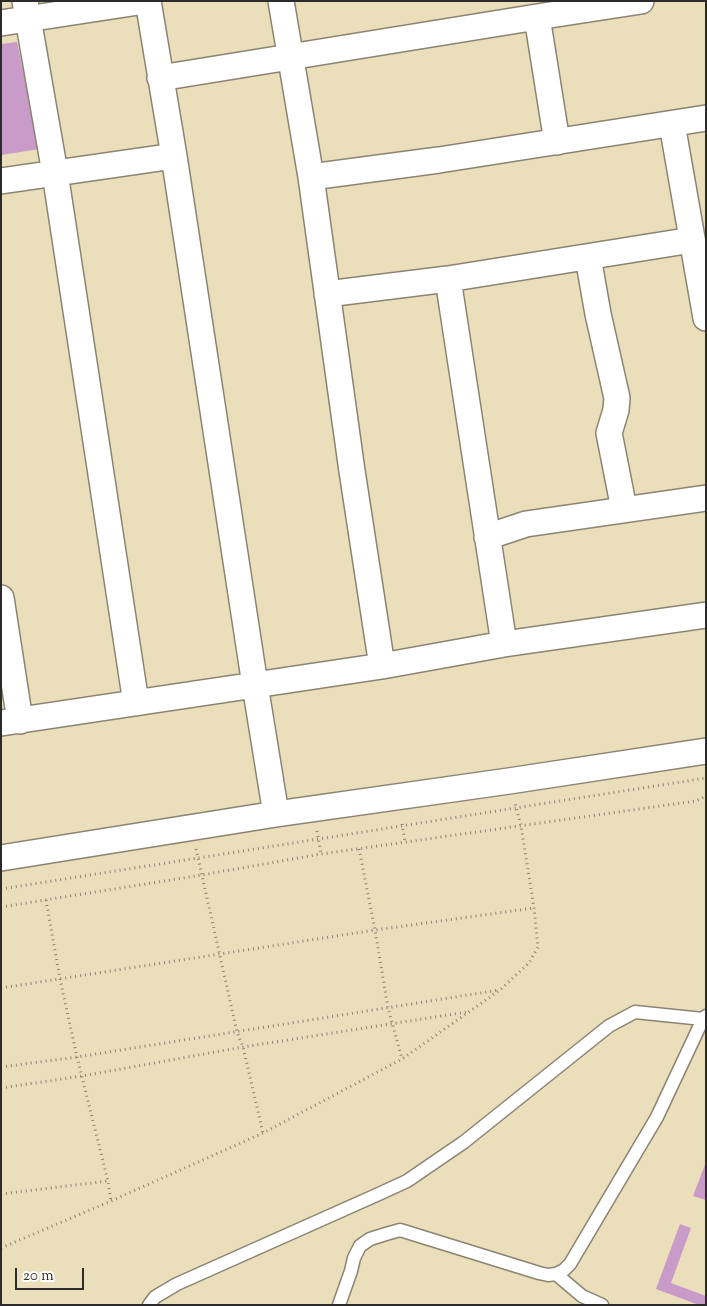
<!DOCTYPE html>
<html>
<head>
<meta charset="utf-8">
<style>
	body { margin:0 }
	#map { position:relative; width:707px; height:1306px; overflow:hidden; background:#ebdebb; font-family:"Sorts Mill Goudy",serif }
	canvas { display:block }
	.frame { position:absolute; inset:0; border:2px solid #2b2b2b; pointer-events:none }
	.scale { position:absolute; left:15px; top:1268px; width:69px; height:22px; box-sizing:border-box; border:2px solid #2b2b2b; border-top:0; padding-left:6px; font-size:15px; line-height:18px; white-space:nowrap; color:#2b2b2b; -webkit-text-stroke:4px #fdfcf7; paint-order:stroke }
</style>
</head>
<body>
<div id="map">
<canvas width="707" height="1306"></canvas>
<div class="frame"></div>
<div class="scale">20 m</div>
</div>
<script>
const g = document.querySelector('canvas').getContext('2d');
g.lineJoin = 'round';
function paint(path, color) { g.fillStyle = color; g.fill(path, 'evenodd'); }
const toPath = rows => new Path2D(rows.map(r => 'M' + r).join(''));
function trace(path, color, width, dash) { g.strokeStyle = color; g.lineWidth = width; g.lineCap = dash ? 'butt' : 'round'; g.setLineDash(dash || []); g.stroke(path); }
const building = toPath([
	[17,42,40,149,1,155,1,44],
	[706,1162,706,1200,693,1196],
	[680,1224,691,1228,671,1283,706,1296,706,1305,699,1305,656,1289]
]);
const path = toPath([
	[402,824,405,842],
	[317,831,321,854],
	[196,849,237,1032,243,1047,263,1133],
	[359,849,375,930,388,1008,402,1059],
	[1,889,706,778],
	[46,900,60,979,77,1057,108,1181,111,1201],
	[1,907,202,875,321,854,696,801,706,796],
	[1,988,375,930,534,908],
	[1,1067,77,1057,499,990],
	[1,1088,82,1076,243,1047,467,1012],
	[1,1194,108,1181],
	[1,1248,111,1201,263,1133,402,1059,500,990,529,963,538,947,534,908,521,826,515,803]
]);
const lane = toPath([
	[556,1274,582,1296,602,1305],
	[149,1305,155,1297,177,1284,381,1193,407,1181,464,1142,609,1026,635,1012,703,1019,706,1016],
	[339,1305,351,1271,354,1258,360,1246,370,1239,386,1234,400,1230,539,1273,548,1275,556,1274,564,1270,570,1264,657,1117,703,1019]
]);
const street = toPath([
	[25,1,55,173,136,703],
	[148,1,174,156,255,685,276,814],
	[281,1,311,177,352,471,382,666],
	[537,17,557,142],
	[1,23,145,1],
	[160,78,537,17,641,1],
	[672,124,706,318],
	[311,177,439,160,706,118],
	[1,181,174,156],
	[588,257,598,314,617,398,616,410,609,433,624,509],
	[448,279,504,644],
	[327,294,448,279,692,240],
	[487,537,526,524,706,498],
	[1,598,20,721],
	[1,723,382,666,504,644,706,615],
	[1,858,276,814,509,781,706,751]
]);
paint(building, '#c89bc8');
trace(lane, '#8b8473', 15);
trace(street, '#8b8473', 28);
trace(path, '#8b8473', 3, [1, 4]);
trace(lane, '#fff', 12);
trace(street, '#fff', 25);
</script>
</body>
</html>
